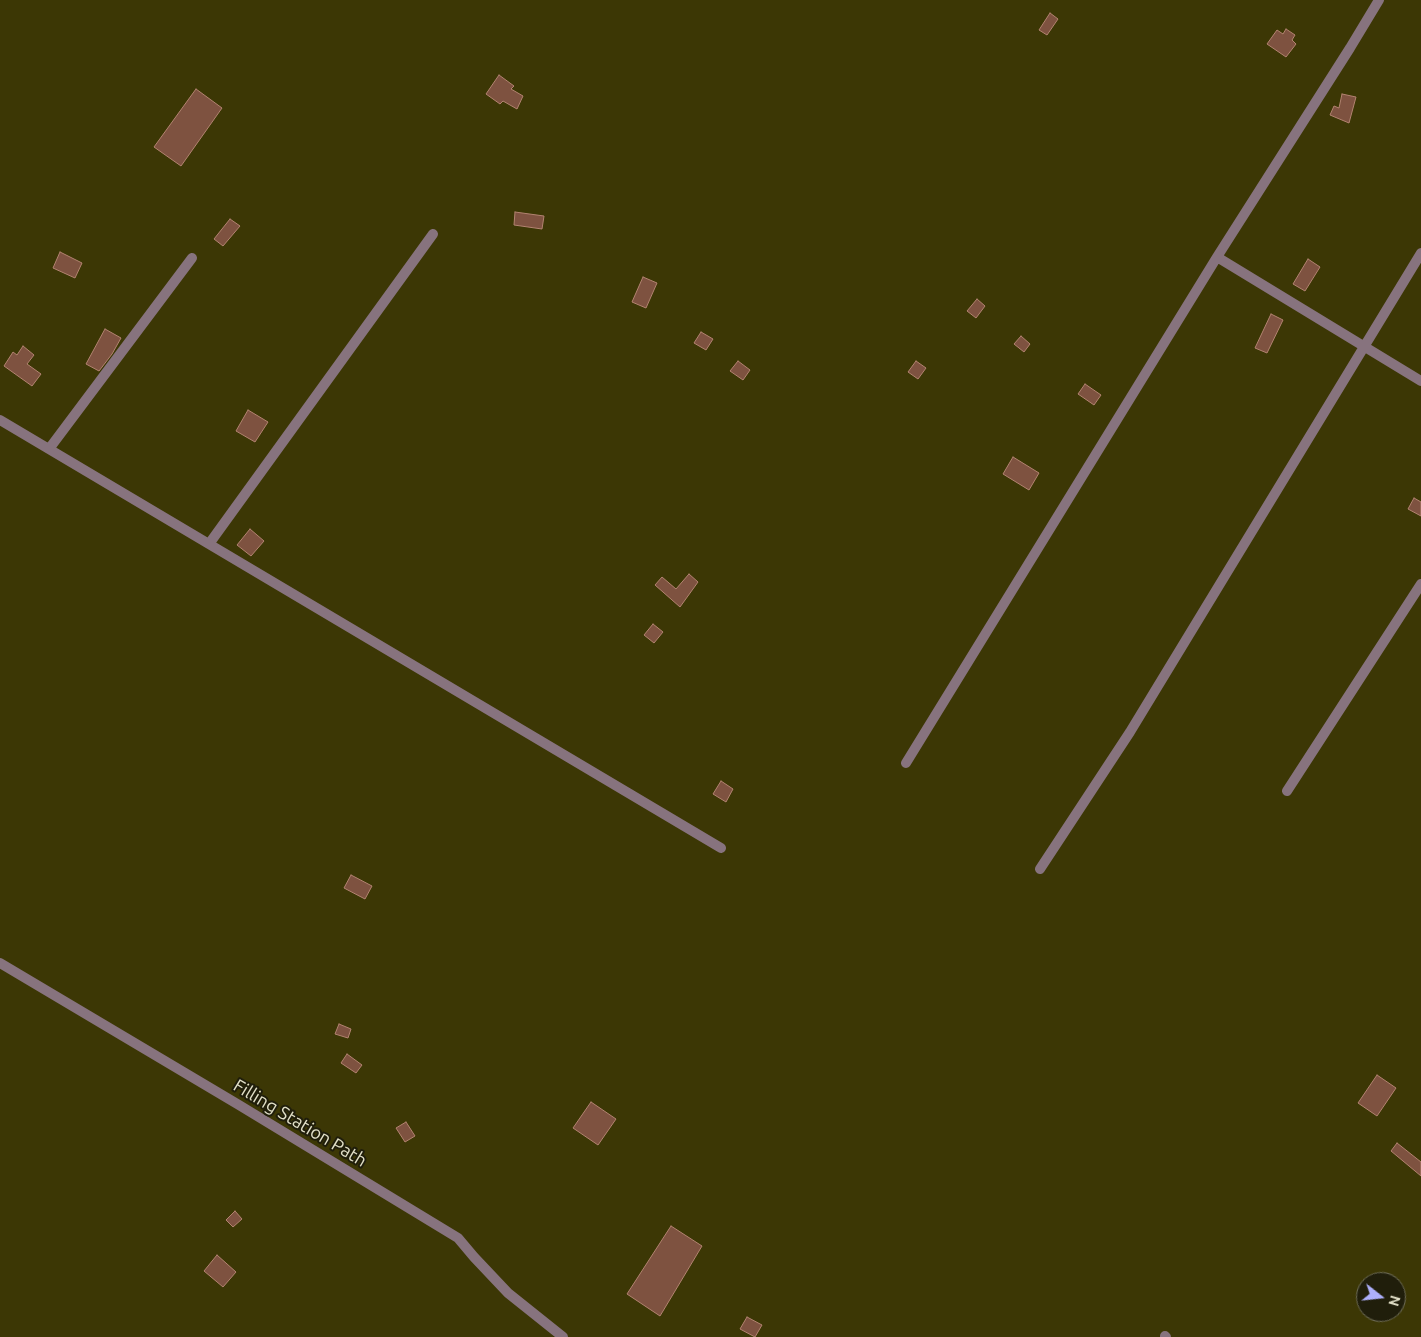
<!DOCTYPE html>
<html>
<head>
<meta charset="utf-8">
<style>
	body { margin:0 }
	#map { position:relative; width:1421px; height:1337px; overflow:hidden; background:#3c3705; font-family:Ubuntu,sans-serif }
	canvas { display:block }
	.north { position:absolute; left:1356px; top:1272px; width:50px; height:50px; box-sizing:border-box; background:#201e0b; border:1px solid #6e6c57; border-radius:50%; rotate:106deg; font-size:14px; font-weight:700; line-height:20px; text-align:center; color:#e2e0c8 }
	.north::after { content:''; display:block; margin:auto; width:18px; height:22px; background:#adaffb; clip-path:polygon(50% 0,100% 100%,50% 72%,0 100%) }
</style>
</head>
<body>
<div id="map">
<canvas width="1421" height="1337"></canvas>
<div class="north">N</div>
</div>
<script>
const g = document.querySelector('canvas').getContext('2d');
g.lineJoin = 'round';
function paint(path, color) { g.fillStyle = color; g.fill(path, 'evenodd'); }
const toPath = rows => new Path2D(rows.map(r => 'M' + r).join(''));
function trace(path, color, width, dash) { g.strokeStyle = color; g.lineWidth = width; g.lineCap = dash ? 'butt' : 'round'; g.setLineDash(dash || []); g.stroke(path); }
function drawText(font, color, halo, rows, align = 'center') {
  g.font = font + ' Ubuntu,sans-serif'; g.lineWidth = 4; g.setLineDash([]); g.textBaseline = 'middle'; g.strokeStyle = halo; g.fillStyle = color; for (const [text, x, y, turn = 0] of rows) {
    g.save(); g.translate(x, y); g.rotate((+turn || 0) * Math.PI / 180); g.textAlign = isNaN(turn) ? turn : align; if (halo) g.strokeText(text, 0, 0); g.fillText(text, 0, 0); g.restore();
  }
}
const building = toPath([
	[1050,13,1058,19,1047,35,1039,30,1050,13],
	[1286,29,1295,35,1292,40,1296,44,1286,57,1267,44,1277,30,1283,34,1286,29],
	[499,75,514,86,511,89,523,96,517,109,503,101,500,104,486,94,499,75],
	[196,89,222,108,181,166,154,147,196,89],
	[1342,94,1356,97,1349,123,1330,115,1334,106,1339,108,1342,94],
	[515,212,544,216,542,229,514,225,515,212],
	[230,219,240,226,223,246,214,239,230,219],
	[60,252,82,263,75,278,53,268,60,252],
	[1308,259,1320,267,1305,291,1293,284,1308,259],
	[643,277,657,283,646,308,632,302,643,277],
	[977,299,985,306,976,318,967,311,977,299],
	[1271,314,1283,320,1267,353,1255,348,1271,314],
	[105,329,121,338,112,354,99,371,86,364,105,329],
	[701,332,713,339,706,350,694,343,701,332],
	[1021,336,1030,344,1024,352,1014,344,1021,336],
	[23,346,34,355,27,364,41,374,32,386,4,366,13,352,17,355,23,346],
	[738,361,750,370,743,380,730,371,738,361],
	[916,361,926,368,918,379,908,372,916,361],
	[1085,384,1101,395,1094,405,1078,394,1085,384],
	[248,410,268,422,255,442,236,431,248,410],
	[1013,457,1039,473,1029,490,1003,474,1013,457],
	[1414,498,1421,502,1421,516,1408,509,1414,498],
	[250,529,264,541,251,556,237,545,250,529],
	[689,574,698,582,680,607,655,585,662,577,676,589,689,574],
	[653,624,663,632,654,643,644,635,653,624],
	[721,781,733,789,726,802,713,794,721,781],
	[351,875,372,886,365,899,344,888,351,875],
	[339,1024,351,1029,348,1038,335,1034,339,1024],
	[347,1054,362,1065,356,1073,341,1063,347,1054],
	[1377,1075,1396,1088,1377,1116,1358,1103,1377,1075],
	[591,1102,616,1119,598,1145,573,1128,591,1102],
	[406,1122,415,1136,405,1142,396,1128,406,1122],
	[1397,1143,1421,1162,1421,1176,1391,1151,1397,1143],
	[235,1211,242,1219,233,1227,226,1220,235,1211],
	[671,1226,702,1246,660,1316,627,1294,671,1226],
	[217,1255,236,1272,223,1287,204,1271,217,1255],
	[747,1317,762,1325,755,1337,740,1329,747,1317]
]);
const minor = toPath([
	[1217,257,1421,381],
	[0,420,721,848],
	[49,449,192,258],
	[209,544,433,234],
	[906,763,1217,257,1350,48,1379,0],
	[1287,791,1421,584],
	[1040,869,1130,732,1421,253],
	[0,963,239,1105,458,1238,474,1257,508,1293,563,1337],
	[1165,1336,1166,1337]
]);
const streetNames = [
	["Filling Station Path",300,1123,31]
];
paint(building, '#7e5240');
trace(building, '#b28370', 1);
trace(minor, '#87737e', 10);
drawText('18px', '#e2e0c8', '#201e0b', streetNames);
</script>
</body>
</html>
